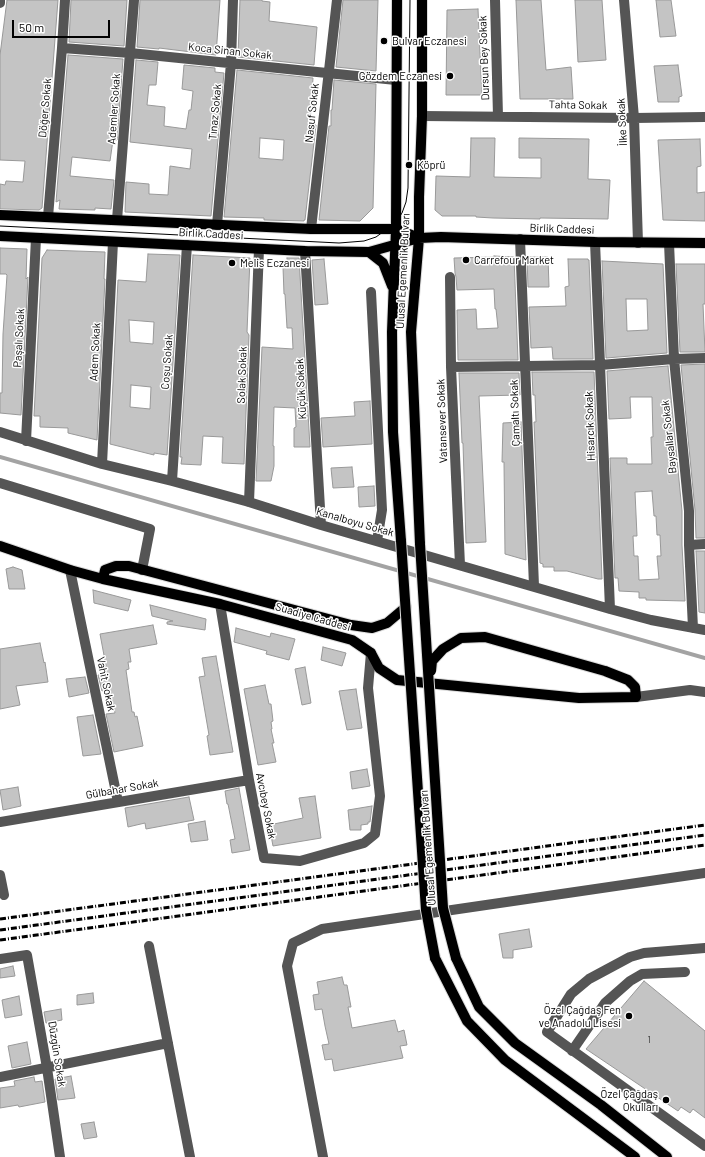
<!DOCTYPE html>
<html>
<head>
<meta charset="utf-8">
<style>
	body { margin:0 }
	#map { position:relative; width:705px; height:1157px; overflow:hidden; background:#fff; font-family:Barlow,sans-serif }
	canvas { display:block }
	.scale { position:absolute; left:12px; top:20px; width:98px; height:18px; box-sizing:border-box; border:2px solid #000; border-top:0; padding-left:5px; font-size:12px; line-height:14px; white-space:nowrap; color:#000; -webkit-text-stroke:3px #fff; paint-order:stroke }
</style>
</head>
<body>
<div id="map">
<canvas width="705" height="1157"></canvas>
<div class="scale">50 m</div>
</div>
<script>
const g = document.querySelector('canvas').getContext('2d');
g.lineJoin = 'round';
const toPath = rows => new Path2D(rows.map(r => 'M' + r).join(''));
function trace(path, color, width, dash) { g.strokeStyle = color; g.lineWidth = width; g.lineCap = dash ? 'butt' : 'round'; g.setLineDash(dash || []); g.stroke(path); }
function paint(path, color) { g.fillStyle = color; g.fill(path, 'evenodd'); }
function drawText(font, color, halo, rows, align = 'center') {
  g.font = font + ' Barlow,sans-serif'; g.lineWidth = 3; g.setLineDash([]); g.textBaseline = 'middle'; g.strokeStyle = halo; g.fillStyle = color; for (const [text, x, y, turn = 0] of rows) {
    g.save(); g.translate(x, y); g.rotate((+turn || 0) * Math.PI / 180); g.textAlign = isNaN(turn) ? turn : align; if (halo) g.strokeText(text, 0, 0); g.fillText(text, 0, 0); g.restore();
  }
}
const stream = toPath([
	[0,457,705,658]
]);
const building = toPath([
	[7,0,58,0,42,208,39,210,0,209,0,184,5,185,6,181,23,182,25,161,0,160,0,55,7,0],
	[71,0,127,0,124,46,69,42,71,0],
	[140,0,220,0,216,55,159,48,159,49,137,47,140,0],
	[240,0,262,0,262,1,270,2,269,21,317,27,314,65,238,57,240,0],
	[343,0,378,0,376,71,336,67,343,0],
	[516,0,541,0,546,70,571,67,573,99,520,99,516,0],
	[575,0,602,0,606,60,578,62,575,0],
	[656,0,671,0,676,36,660,37,656,0],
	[478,9,482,95,446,95,447,10,478,9],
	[68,55,123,59,117,140,113,140,110,161,72,157,70,176,114,180,111,209,95,208,95,210,59,209,60,200,56,202,68,55],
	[136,60,158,62,156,85,149,85,147,105,165,107,164,126,186,129,189,110,191,110,193,91,182,89,184,65,215,68,215,72,224,73,211,216,125,212,126,182,149,184,149,194,168,195,170,166,190,169,192,149,130,142,136,60],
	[678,65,682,96,679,97,679,102,658,102,654,66,678,65],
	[237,70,313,78,310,124,316,125,305,220,304,220,304,221,264,220,264,218,224,217,237,70],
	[260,138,284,140,283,160,259,158,260,138],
	[334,80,376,84,373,208,360,221,319,220,329,126,331,126,331,110,332,110,334,80],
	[471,138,495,138,494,177,541,178,541,158,519,158,519,138,589,139,588,179,610,180,608,219,540,218,540,219,493,218,476,217,476,216,442,216,435,210,436,176,470,177,471,138],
	[700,139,701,166,697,167,697,193,705,192,705,221,663,220,658,140,700,139],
	[0,248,27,249,26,279,28,277,21,415,0,413,0,393,2,393,3,334,7,275,6,274,0,274,0,248],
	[47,250,105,252,104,279,105,279,97,440,68,433,68,428,40,427,40,416,34,416,42,258,47,250],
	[148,254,180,255,167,455,154,453,154,455,110,444,118,280,146,282,148,254],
	[129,320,154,322,153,344,130,342,129,320],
	[131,385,151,387,150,409,130,407,131,385],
	[193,255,250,258,247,332,249,335,244,464,222,463,223,437,203,436,201,465,181,464,182,457,180,457,193,255],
	[494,256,514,257,518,360,458,360,457,310,476,309,477,329,498,328,496,309,495,309,494,289,457,290,456,277,455,273,454,258,494,257,494,256],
	[527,257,548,257,549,287,528,287,527,257],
	[287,258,299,258,310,447,294,447,294,428,296,427,295,408,274,407,273,446,274,446,274,466,271,481,256,481,262,347,293,349,292,328,287,328,285,294,284,294,283,267,288,267,287,258],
	[324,259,328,304,315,305,312,260,324,259],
	[568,259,588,259,588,260,589,260,593,359,553,359,552,347,531,348,529,307,566,306,565,287,569,286,568,259],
	[602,261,663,264,667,353,606,358,602,261],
	[626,299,647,299,648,330,627,331,626,299],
	[676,264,705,264,705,304,703,304,705,352,680,352,676,264],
	[705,364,705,538,696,538,695,510,681,365,705,364],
	[668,366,682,511,682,545,685,601,646,600,646,598,639,598,639,592,619,591,618,578,615,578,610,458,627,458,627,464,652,464,651,437,653,437,652,397,630,397,631,418,609,419,607,371,668,366],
	[652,491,654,516,656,516,657,535,660,535,661,556,657,556,659,579,639,580,638,556,634,556,633,536,637,536,635,492,652,491],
	[532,372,594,372,602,579,598,579,567,571,554,571,554,567,543,567,543,564,540,563,534,422,536,422,535,395,533,395,532,372],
	[459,373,519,373,520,395,479,396,486,542,466,543,463,443,462,443,459,373],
	[370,401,372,444,323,447,321,418,355,416,354,402,370,401],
	[521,422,526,560,505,554,504,462,502,462,503,423,521,422],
	[352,467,354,487,333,488,331,468,352,467],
	[374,486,375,506,359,507,358,487,374,486],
	[696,551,705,551,705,613,699,612,696,551],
	[13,567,22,570,25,589,9,589,6,569,13,567],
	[93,590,131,600,128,611,94,603,93,590],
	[150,605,206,619,205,630,167,624,167,622,173,621,152,616,150,605],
	[153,625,157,644,129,649,131,662,128,662,129,669,126,670,132,712,134,712,135,717,137,716,143,746,114,752,106,714,115,713,110,690,102,691,98,675,102,674,106,666,100,634,153,625],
	[236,628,270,637,271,633,295,639,289,660,266,654,267,651,234,642,236,628],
	[40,643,44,663,45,662,48,682,16,686,20,705,0,709,0,649,40,643],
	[323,647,346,653,342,666,321,660,323,647],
	[216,656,233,752,210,755,207,736,209,735,199,677,205,676,202,658,216,656],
	[305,667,311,703,302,705,295,669,305,667],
	[85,677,89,693,69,697,66,679,85,677],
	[265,685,269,704,271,704,273,721,271,722,272,729,271,729,274,743,272,743,276,762,258,765,244,689,265,685],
	[356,689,362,728,347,730,339,691,356,689],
	[93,715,101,754,83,756,77,717,93,715],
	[367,769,370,786,352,789,350,772,367,769],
	[18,787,21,806,3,810,0,790,18,787],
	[239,788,250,850,232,853,230,840,235,839,228,804,227,804,225,791,239,788],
	[315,796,321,838,273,846,269,825,303,818,299,798,315,796],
	[189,797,194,820,146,829,145,823,128,827,125,808,189,797],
	[372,806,370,822,368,822,368,824,361,825,361,830,350,830,348,810,372,806],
	[205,821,208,840,191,842,188,824,205,821],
	[529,929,532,947,513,950,513,958,503,958,499,934,529,929],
	[13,966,15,976,0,978,0,969,13,966],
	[342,977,344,985,347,985,351,1007,348,1007,352,1028,395,1020,398,1032,404,1030,407,1045,400,1046,403,1058,334,1071,332,1059,325,1060,322,1045,329,1044,325,1026,322,1009,315,1010,313,995,319,994,317,982,342,977],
	[644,981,705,1031,705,1118,693,1109,690,1113,681,1107,678,1111,586,1049,644,981],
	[93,993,94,1003,77,1005,77,995,93,993],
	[19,996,22,1015,5,1018,2,1000,19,996],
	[61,1009,62,1020,46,1023,44,1012,61,1009],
	[27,1042,31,1064,12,1068,8,1046,27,1042],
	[71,1076,75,1098,58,1100,55,1079,71,1076],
	[34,1077,35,1082,42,1081,45,1102,19,1107,18,1105,0,1108,0,1088,15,1086,14,1081,34,1077],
	[94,1122,97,1137,84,1139,81,1124,94,1122]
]);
const minor = toPath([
	[495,0,498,116],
	[624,0,634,118,638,243],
	[0,3,0,0],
	[62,48,130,53,396,80],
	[422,116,634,118,705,117],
	[48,217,62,48,65,0],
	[117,220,134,0],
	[217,225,231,63,233,0],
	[311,229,337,0],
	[520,239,534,586],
	[595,242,610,609],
	[669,243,674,359,689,511,689,545,693,628],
	[305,251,321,525],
	[450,277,451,367,460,565],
	[371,292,382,510,377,541],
	[451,367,600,365,674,359,705,358],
	[0,432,102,464,172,481,249,502,321,525,610,609,651,620,705,630],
	[26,441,36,238],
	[102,464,113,242],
	[172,481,187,245],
	[0,483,150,529,142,570],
	[249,502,259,249],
	[689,545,705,544],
	[70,570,118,802],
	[220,604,249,780,264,858,300,861,364,843,375,834,380,796,368,688,371,653],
	[636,697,690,690,705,692],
	[0,822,249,780],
	[0,875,4,895],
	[149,946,190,1157],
	[705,948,644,953,630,957,589,979,571,994,547,1032,705,1146],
	[0,959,27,955,47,1068,60,1157],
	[572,1051,605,1003,630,981,642,974,685,972],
	[0,1077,168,1043],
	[323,1157,287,966,293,943,322,929,705,873]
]);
const major = toPath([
	[397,0,396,229,392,332,393,432,401,541],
	[0,215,311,229,396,229,419,238],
	[0,236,305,251,369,252,419,238,441,237,595,242,705,243],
	[369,252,383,263,392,286],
	[420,544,411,332,419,238,419,197,422,116,422,0],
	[0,546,70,570,103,579,220,604,352,640,371,653,379,668,397,680,579,698,636,697,635,687,628,680,605,671],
	[103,579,105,570,116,566,129,566,351,625,372,628,387,623,406,607],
	[435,958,467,1021,505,1060,635,1157],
	[456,958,479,1007,515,1043,601,1105,667,1157]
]);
const tram = toPath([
	[0,226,339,243,364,241,376,237,387,229,396,222,402,213,406,202,408,188,410,0]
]);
const rail = toPath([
	[0,919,705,825],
	[0,930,705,835],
	[0,940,705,845]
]);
const majorBridge = toPath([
	[401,541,426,910,435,958],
	[420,544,443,908,456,958],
	[431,671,432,661,443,649,461,638,485,637,605,671]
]);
const markers = [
	[384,41,4,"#000"],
	[450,76,4,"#000"],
	[409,165,4,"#000"],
	[466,260,4,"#000"],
	[232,263,4,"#000"],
	[629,1016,4,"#000"],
	[666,1100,4,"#000"]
];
const numberNames = [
	["1",649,1040]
];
const poiNames = [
	["Bulvar Eczanesi",392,41],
	["Gözdem Eczanesi",442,76,"right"],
	["Köprü",417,165],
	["Carrefour Market",474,260],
	["Melis Eczanesi",240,263],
	["Özel Çağdaş Fen",621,1010,"right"],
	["ve Anadolu Lisesi",621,1023,"right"],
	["Özel Çağdaş",658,1094,"right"],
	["Okulları",658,1107,"right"]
];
const streetNames = [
	["Koca Sinan Sokak",230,51,6],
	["Dursun Bey Sokak",484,58,-92],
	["Tahta Sokak",578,105,1],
	["Döğer Sokak",45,108,-85],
	["Ademler Sokak",114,109,-86],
	["Tınaz Sokak",215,112,-85],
	["Nasuf Sokak",312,113,-84],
	["İlke Sokak",622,122,-93],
	["Birlik Caddesi",562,229,2],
	["Birlik Caddesi",211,234,3],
	["Ulusal Egemenlik Bulvarı",403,271,-87],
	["Paşalı Sokak",19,338,-87],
	["Adem Sokak",95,352,-87],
	["Coşu Sokak",167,362,-86],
	["Solak Sokak",242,375,-88],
	["Küçük Sokak",301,389,-93],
	["Çamaltı Sokak",515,413,-92],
	["Vatansever Sokak",442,421,-92],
	["Hisarcık Sokak",590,426,-92],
	["Baysallar Sokak",669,437,-96],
	["Kanalboyu Sokak",355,522,16],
	["Suadiye Caddesi",313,617,16],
	["Vahit Sokak",106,684,78],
	["Gülbahar Sokak",122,789,-10],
	["Avcıbey Sokak",266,806,79],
	["Ulusal Egemenlik Bulvarı",428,848,-94],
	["Düzgün Sokak",57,1054,81]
];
trace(stream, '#a3a3a3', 4);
paint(building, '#c4c4c4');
trace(building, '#999', 1);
trace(major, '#dbdbdb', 12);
trace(minor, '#555', 10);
trace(major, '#000', 10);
trace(tram, '#000', 1);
trace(rail, '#000', 3, [6, 2, 1, 2]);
trace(majorBridge, '#dbdbdb', 12, []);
trace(majorBridge, '#000', 10);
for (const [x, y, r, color] of markers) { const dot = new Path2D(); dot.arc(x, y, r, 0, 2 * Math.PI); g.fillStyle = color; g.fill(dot); trace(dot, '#fff', 1.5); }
drawText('9px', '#313131', null, numberNames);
drawText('11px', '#000', '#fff', poiNames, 'left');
drawText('11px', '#000', '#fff', streetNames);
</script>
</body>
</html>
